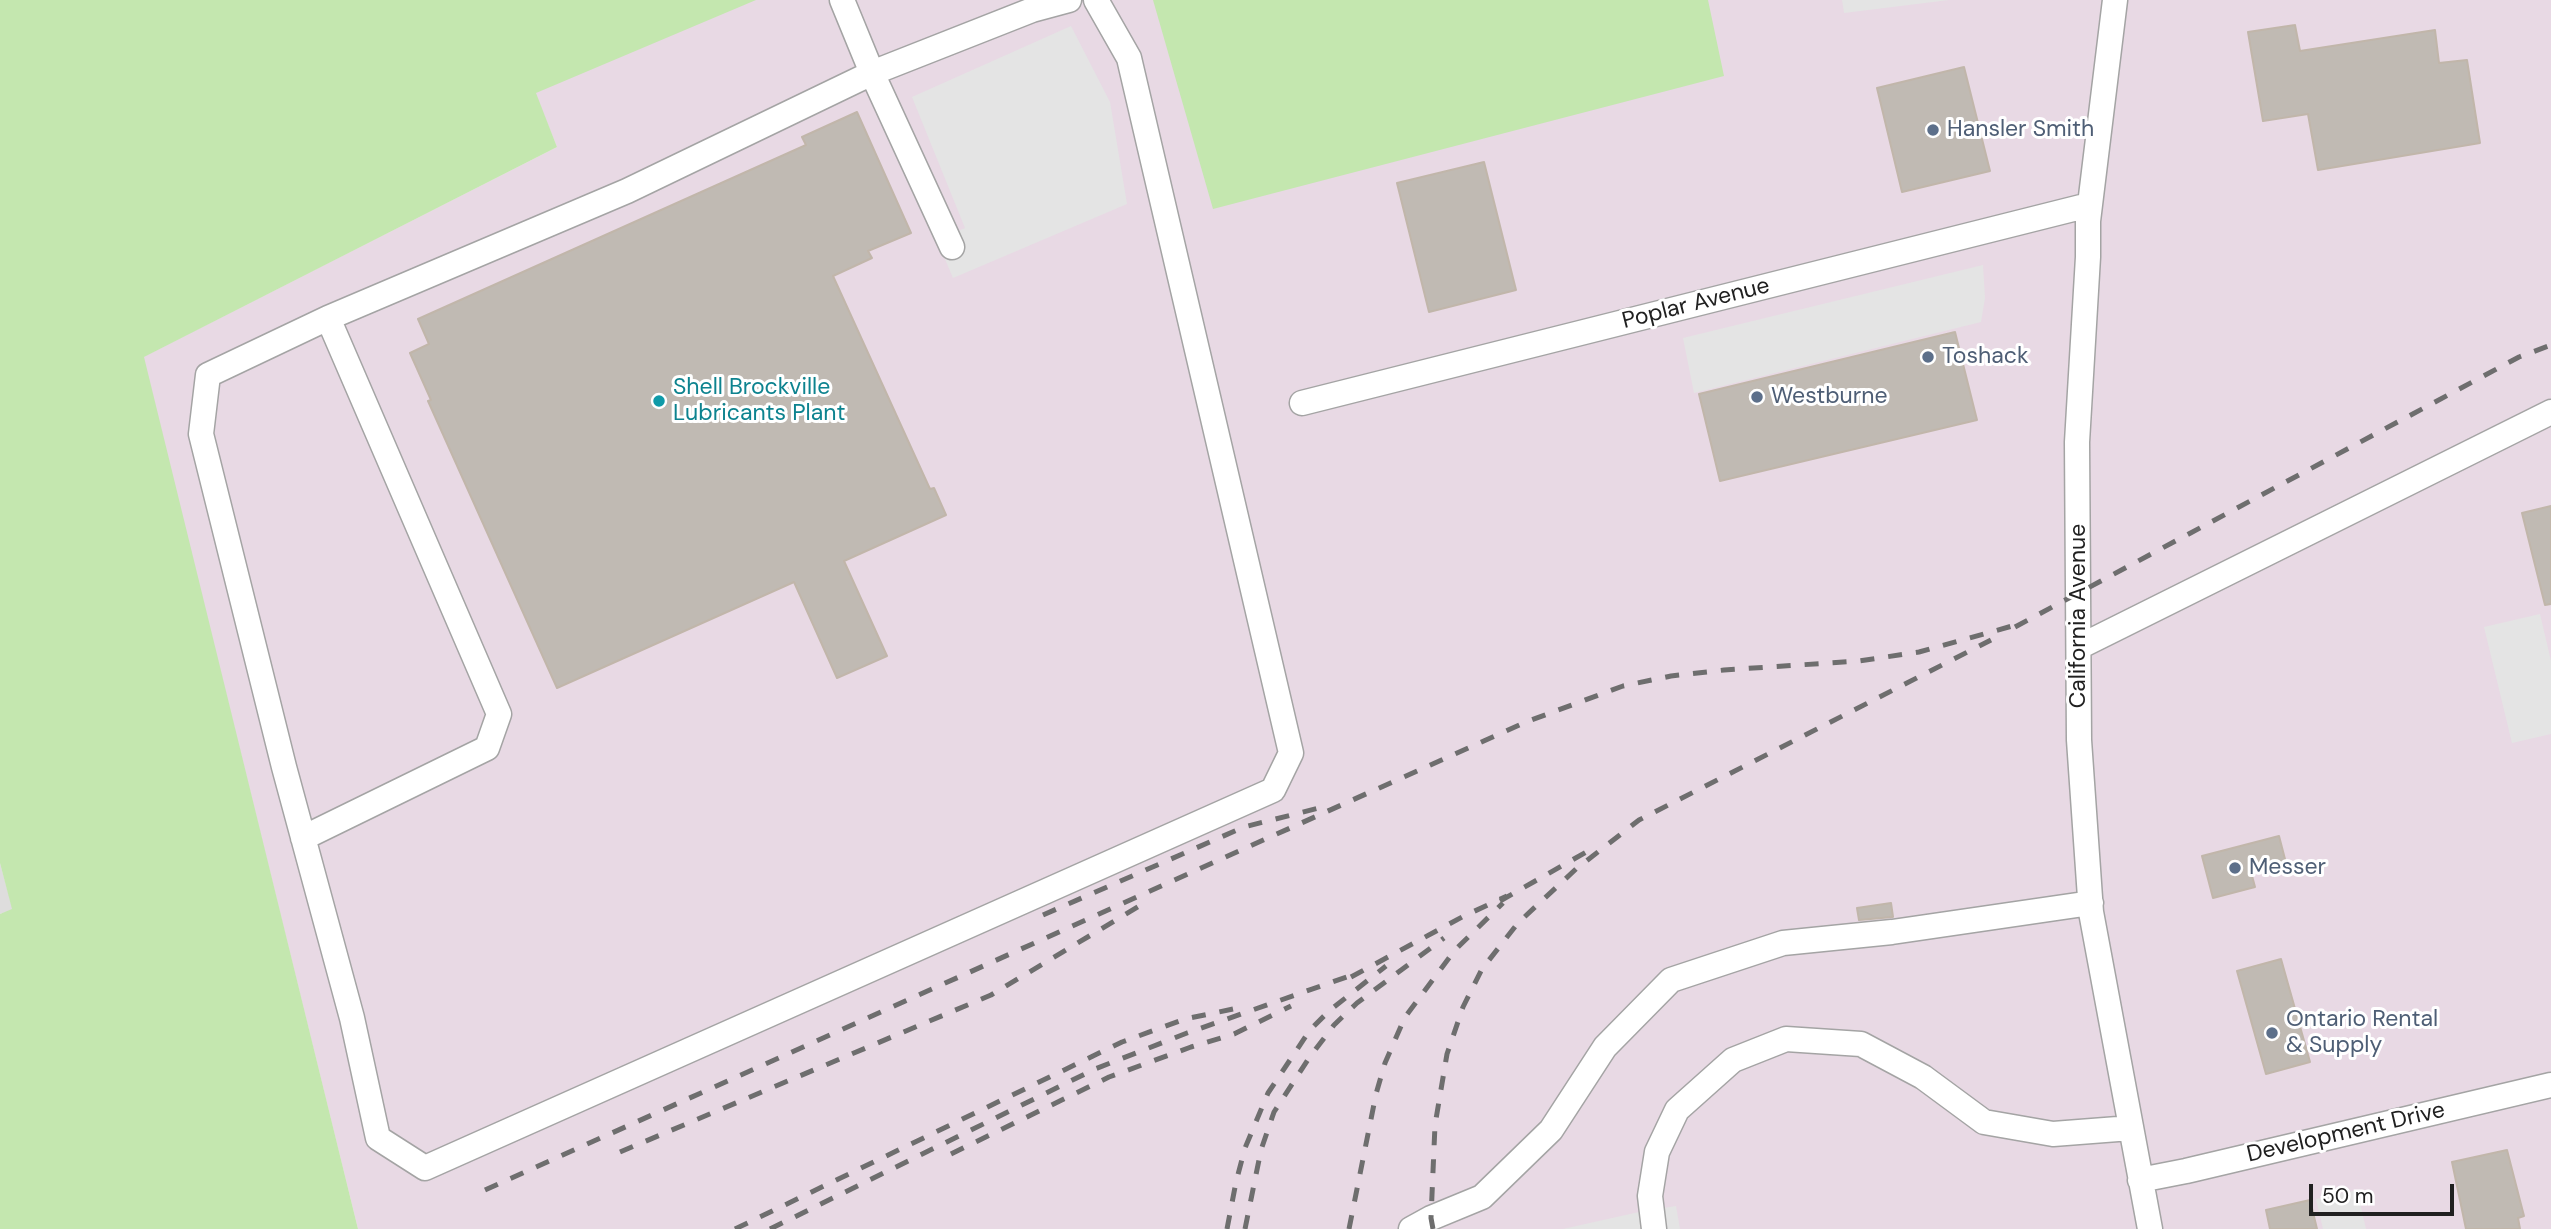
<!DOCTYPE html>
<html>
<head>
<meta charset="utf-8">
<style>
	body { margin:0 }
	#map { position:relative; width:2551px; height:1229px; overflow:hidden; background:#f0eee7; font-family:"DM Sans",sans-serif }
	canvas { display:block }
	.scale { position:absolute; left:2309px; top:1184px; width:145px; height:32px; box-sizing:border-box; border:4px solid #202020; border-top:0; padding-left:9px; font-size:21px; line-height:24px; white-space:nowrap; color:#202020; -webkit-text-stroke:5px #fff; paint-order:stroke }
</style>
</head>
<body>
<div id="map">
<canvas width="2551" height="1229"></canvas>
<div class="scale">50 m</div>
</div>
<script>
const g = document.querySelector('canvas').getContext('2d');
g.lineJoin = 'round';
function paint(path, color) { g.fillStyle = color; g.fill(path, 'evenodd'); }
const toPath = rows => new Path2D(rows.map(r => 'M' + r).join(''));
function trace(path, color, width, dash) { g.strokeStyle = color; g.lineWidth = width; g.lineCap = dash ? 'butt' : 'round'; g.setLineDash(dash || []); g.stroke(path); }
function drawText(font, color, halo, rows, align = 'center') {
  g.font = font + ' "DM Sans",sans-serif'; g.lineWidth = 6; g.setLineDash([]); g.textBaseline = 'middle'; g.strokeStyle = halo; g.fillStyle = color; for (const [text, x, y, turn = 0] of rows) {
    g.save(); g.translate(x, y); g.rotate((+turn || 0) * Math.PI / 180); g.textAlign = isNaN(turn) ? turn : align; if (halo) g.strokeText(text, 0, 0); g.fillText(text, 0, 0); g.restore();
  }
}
const residential = toPath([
	[0,863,13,910,0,914]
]);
const industrial = toPath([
	[497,0,2551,0,2551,1229,358,1229,143,357,557,147]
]);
const grass = toPath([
	[0,0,756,0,536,93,557,147,144,357,358,1229,0,1229,0,914,12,909,0,863],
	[1153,0,1708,0,1724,76,1213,209]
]);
const parking = toPath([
	[1842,0,1949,0,1844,13],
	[1071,26,1110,102,1127,204,953,278,937,240,965,228,912,97],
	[1983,265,1985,298,1981,322,1694,393,1683,338],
	[2540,614,2551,661,2551,734,2512,743,2484,627],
	[2357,1190,2366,1229,2323,1229,2316,1199],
	[1676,1206,1680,1229,1563,1229,1639,1212]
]);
const building = toPath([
	[2295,25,2300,51,2435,30,2439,63,2467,60,2480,143,2318,170,2308,114,2263,121,2248,32,2295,25],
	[1964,67,1990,171,1902,192,1877,88,1964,67],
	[857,112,911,233,868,251,872,258,833,276,930,489,934,488,946,515,844,561,887,656,837,678,794,582,557,688,428,401,431,400,410,353,429,344,418,319,806,145,802,137,857,112],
	[1484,162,1516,290,1429,312,1397,183,1484,162],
	[1955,332,1977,420,1720,481,1699,394,1955,332],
	[2551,506,2551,604,2545,605,2522,513,2551,506],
	[2279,836,2286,863,2251,872,2255,887,2213,898,2202,856,2279,836],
	[1891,903,1893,917,1859,920,1857,908,1891,903],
	[2281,959,2310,1062,2266,1074,2237,971,2281,959],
	[2507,1150,2524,1216,2518,1218,2520,1229,2466,1229,2452,1162,2507,1150],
	[2310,1200,2317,1229,2270,1229,2266,1210,2310,1200]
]);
const minor = toPath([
	[842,0,872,73,952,247],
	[1069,0,1032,10,872,73,627,191,328,318,208,375,201,434,284,767,352,1018,378,1138,425,1168,1273,790,1291,753,1129,58,1096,0],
	[2115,0,2088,221,2088,257,2077,442,2079,740,2091,912,2150,1229],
	[1302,403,2089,205],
	[2079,647,2551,412],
	[303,838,487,748,499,714,328,318],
	[2140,1180,2186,1171,2551,1085],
	[1411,1229,1431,1218,1482,1197,1551,1130,1605,1047,1671,980,1783,943,1892,932,2091,903],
	[1654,1229,1650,1196,1657,1152,1677,1110,1733,1060,1786,1039,1861,1044,1923,1077,1984,1122,2053,1134,2131,1128]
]);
const rail = toPath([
	[2015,627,2519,357,2551,345],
	[1500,901,1588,851],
	[1043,915,1244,827,1323,807],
	[1351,977,1464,916,1507,896],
	[620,1152,991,995,1141,905],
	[951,1154,1109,1077,1191,1047,1234,1034,1291,1006],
	[485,1190,1526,722,1623,686,1671,676,1724,670,1859,661,1919,652,2023,623],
	[735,1229,1122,1042,1185,1019,1233,1009],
	[770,1229,1095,1069,1187,1033,1358,973],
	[1227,1229,1236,1182,1245,1148,1268,1093,1310,1030,1329,1011,1386,966],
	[1245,1229,1261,1150,1274,1112,1309,1058,1334,1025,1357,1003,1444,938],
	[1349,1229,1376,1094,1385,1063,1405,1017,1455,950,1503,903],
	[1433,1229,1431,1218,1435,1125,1447,1054,1463,1007,1482,969,1518,923,1576,869,1639,820,1991,640]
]);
const markers = [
	[1933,130,7,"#5c6f8a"],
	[1928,357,7,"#5c6f8a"],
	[1757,397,7,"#5c6f8a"],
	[659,401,7,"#0f9aa8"],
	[2235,868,7,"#5c6f8a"],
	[2272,1033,7,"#5c6f8a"]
];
const serviceNames = [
	["Hansler Smith",1947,130],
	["Toshack",1942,357],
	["Westburne",1771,397],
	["Messer",2249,868],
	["Ontario Rental",2286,1020],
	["& Supply",2286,1046]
];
const streetNames = [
	["Poplar Avenue",1696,304,-14],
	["California Avenue",2079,616,-90],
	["Development Drive",2346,1133,-13]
];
const cultureNames = [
	["Shell Brockville",673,388],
	["Lubricants Plant",673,414]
];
paint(residential, '#dedddd');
paint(industrial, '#e8d9e4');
paint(grass, '#c4e7af');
paint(parking, '#e4e4e4');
paint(building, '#c0bab3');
trace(building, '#c1b6aa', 2);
trace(minor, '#a4a4a4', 27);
trace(minor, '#fff', 24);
trace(rail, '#6e6e6e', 5, [14, 14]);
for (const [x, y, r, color] of markers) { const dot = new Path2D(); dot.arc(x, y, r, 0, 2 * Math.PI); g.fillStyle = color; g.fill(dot); trace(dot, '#fff', 2.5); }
drawText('23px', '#4e5e75', '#fff', serviceNames, 'left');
drawText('23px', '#202020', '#fff', streetNames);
drawText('23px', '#0d838f', '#fff', cultureNames, 'left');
</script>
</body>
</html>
